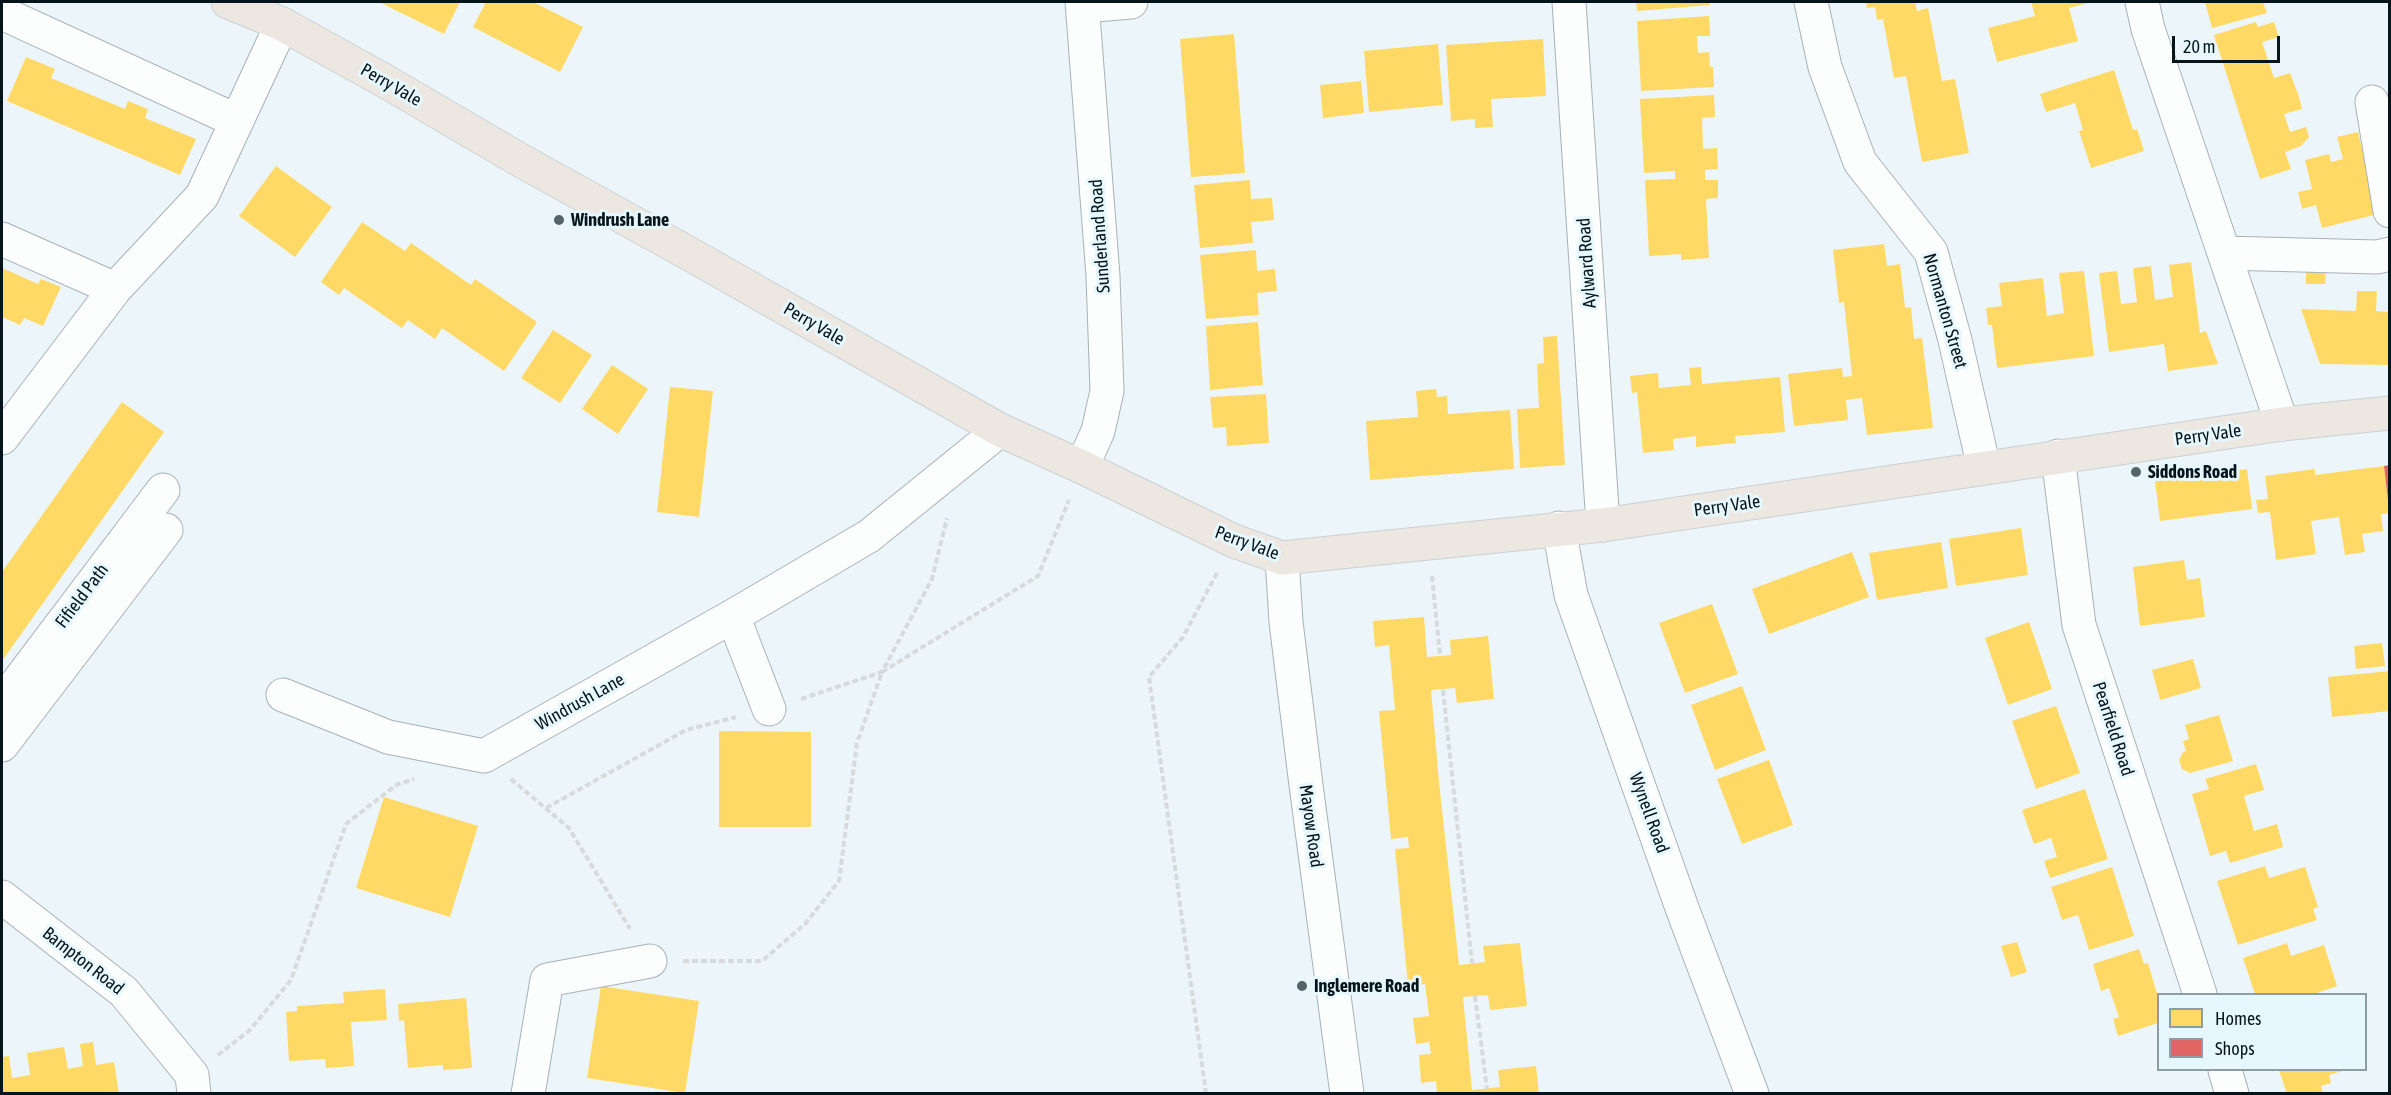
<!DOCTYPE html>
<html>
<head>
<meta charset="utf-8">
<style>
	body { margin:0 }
	#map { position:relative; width:2391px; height:1095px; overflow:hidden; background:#ecf5f9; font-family:"Asap Condensed",sans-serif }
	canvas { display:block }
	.frame { position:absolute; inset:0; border:3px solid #06151b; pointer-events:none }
	.legend { position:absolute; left:2157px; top:993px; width:210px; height:78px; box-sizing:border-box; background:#e7f7fe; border:2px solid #8d9da3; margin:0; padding:8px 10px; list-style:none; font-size:18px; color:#06151b }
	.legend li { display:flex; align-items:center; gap:12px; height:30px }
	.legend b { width:30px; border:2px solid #8d9da3 }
	.scale { position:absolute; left:2172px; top:36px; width:108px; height:27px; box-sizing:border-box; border:3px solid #06151b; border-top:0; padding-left:8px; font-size:18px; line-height:21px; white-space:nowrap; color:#06151b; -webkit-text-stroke:4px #e7f7fe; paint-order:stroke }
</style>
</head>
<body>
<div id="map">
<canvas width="2391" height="1095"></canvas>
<div class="frame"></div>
<ul class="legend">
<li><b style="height:16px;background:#ffd966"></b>Homes</li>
<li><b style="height:16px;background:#e06666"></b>Shops</li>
</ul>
<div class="scale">20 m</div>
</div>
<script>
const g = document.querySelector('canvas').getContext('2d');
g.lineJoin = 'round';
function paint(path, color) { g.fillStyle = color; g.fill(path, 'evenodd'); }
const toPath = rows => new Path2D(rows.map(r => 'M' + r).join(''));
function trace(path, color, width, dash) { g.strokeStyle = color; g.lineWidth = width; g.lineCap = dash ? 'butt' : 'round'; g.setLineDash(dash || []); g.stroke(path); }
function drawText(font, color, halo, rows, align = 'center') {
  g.font = font + ' "Asap Condensed",sans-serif'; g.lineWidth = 6; g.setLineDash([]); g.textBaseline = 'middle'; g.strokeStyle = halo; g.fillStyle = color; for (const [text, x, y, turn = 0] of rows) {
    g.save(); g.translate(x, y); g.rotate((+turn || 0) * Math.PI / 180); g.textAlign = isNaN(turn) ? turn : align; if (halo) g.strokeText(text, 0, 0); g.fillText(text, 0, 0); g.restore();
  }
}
const homes = toPath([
	[379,2,460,2,444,34],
	[486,2,533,2,583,27,560,72,473,27],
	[1636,2,1710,2,1710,5,1637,11],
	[1866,2,1915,2,1917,11,1928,8,1942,81,1955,79,1969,153,1922,162,1906,76,1894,78,1883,19,1877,20,1875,7,1867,8],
	[2031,2,2092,2,2069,8,2078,41,1997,62,1988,28,2035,16],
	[2205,2,2263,2,2267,13,2212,28],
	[1709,16,1710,36,1697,36,1698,53,1709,52,1710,67,1713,67,1714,87,1641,91,1637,21],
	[2256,22,2258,27,2274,22,2279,37,2262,42,2274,78,2290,73,2299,97,2302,109,2284,114,2290,132,2306,127,2309,137,2301,146,2285,152,2291,169,2260,179,2214,35],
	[1234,34,1245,173,1191,177,1180,39],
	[1543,39,1546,96,1491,99,1493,127,1475,128,1475,119,1451,121,1446,45],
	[1438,44,1443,105,1369,112,1364,51],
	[26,57,55,69,51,78,125,109,128,101,148,109,145,118,196,139,180,175,7,101],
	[2114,70,2133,130,2137,129,2144,151,2091,168,2079,131,2083,130,2075,103,2046,112,2040,94],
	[1361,81,1364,113,1323,118,1320,85],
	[1714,95,1715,117,1702,118,1703,149,1717,148,1718,169,1705,170,1705,180,1718,180,1718,198,1706,199,1709,258,1681,260,1681,254,1649,256,1645,180,1675,179,1675,171,1644,173,1640,99],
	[2358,132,2378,214,2322,228,2316,205,2302,209,2298,192,2312,189,2305,160,2329,154,2331,162,2343,159,2337,137],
	[276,166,332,207,295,257,239,216],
	[1250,180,1251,199,1272,198,1274,220,1251,222,1253,243,1200,248,1194,185],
	[362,222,405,251,411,243,471,285,475,279,537,322,504,371,442,328,435,339,408,320,402,328,344,288,339,295,321,282],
	[1884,244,1887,266,1900,264,1905,308,1911,307,1914,339,1922,338,1933,428,1867,435,1862,398,1846,400,1848,420,1794,426,1788,374,1842,368,1843,377,1852,376,1844,302,1839,303,1833,250],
	[1256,250,1257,271,1275,269,1277,291,1257,293,1259,315,1206,319,1200,255],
	[2191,262,2200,333,2206,331,2218,364,2168,371,2164,344,2109,352,2099,273,2117,271,2121,304,2137,302,2133,268,2151,266,2155,300,2173,297,2169,265],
	[2,268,38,284,41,279,61,287,43,326,24,318,20,325,2,317],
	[2306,268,2326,268,2325,284,2306,284],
	[2084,271,2094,356,1997,368,1992,325,1988,325,1986,308,2002,306,1999,283,2043,278,2047,316,2064,313,2059,273],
	[2357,291,2377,291,2376,311,2390,312,2390,365,2320,364,2301,309,2356,311],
	[1258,322,1263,385,1210,390,1206,326],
	[553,330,592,355,560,403,521,378],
	[1557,336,1565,465,1520,468,1517,409,1539,408,1537,364,1544,363,1543,337],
	[612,365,648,389,618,434,582,409],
	[1701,367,1702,384,1780,377,1785,432,1735,436,1736,443,1696,447,1696,436,1673,439,1674,450,1643,453,1637,392,1632,393,1630,376,1658,373,1659,388,1691,385,1689,368],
	[670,387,713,391,699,517,657,512],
	[1436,389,1437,397,1447,396,1448,414,1510,410,1514,469,1370,480,1366,421,1418,417,1416,391],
	[1266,394,1269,443,1227,446,1226,427,1213,428,1210,397],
	[122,402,164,432,2,661,2,572],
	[2384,466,2390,513,2381,514,2383,531,2362,534,2365,552,2345,555,2339,517,2311,521,2316,554,2276,560,2270,512,2258,513,2256,500,2268,499,2265,476,2315,469,2315,475],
	[2247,469,2252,509,2160,521,2155,481],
	[2021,528,2028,575,1956,586,1949,539],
	[1941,542,1948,588,1877,600,1869,553],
	[1852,552,1869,597,1769,634,1752,589],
	[2184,560,2187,580,2200,578,2205,617,2140,626,2133,567],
	[1712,604,1738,674,1685,693,1659,623],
	[1424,617,1427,657,1451,655,1450,640,1488,636,1494,699,1457,703,1455,688,1431,690,1439,782,1459,965,1485,962,1483,946,1520,943,1527,1006,1490,1010,1488,995,1463,997,1472,1090,1500,1087,1498,1070,1536,1066,1539,1094,1437,1094,1436,1081,1421,1083,1419,1055,1431,1054,1429,1042,1416,1044,1413,1018,1429,1016,1425,984,1408,986,1395,849,1409,848,1408,837,1391,839,1379,711,1395,710,1389,645,1375,647,1373,621],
	[2029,622,2052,689,2008,705,1985,638],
	[2382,643,2385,666,2356,669,2354,646],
	[2193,659,2201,688,2160,700,2152,670],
	[2390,671,2390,711,2332,717,2328,677],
	[1742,686,1766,750,1715,770,1691,705],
	[2056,706,2080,773,2036,789,2012,721],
	[2219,715,2233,761,2190,773,2182,769,2179,760,2183,752,2186,751,2183,741,2189,739,2185,725],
	[719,731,811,732,811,827,719,827],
	[1769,760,1793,825,1742,844,1717,779],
	[2256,764,2264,790,2244,796,2254,831,2277,824,2283,847,2230,863,2226,851,2210,856,2192,794,2209,789,2205,779],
	[2085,789,2108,859,2050,878,2044,861,2057,857,2051,838,2034,844,2022,810],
	[384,797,478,826,450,917,356,888],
	[2265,866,2269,878,2305,867,2318,907,2313,909,2317,920,2238,945,2217,881],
	[2112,867,2134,936,2089,950,2078,915,2062,920,2051,887],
	[2017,942,2027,972,2011,977,2001,946],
	[2287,943,2291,956,2324,945,2337,986,2314,994,2255,994,2243,958],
	[2139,949,2144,964,2148,963,2158,997,2158,1023,2118,1036,2113,1019,2119,1017,2109,988,2101,991,2093,964],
	[601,986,699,1001,685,1093,587,1078],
	[385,989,387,1020,351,1022,354,1066,326,1068,325,1059,289,1061,286,1012,297,1011,297,1006,344,1003,343,992],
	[466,998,472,1068,443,1070,443,1065,408,1068,404,1020,399,1021,398,1004],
	[93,1042,96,1065,114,1062,119,1094,2,1094,2,1057,9,1056,12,1078,30,1075,27,1053,64,1047,68,1069,83,1066,80,1044],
	[2279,1070,2346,1070,2329,1075,2331,1083,2321,1086,2323,1094,2287,1094]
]);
const shops = toPath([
	[2390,465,2390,500,2388,500,2384,466]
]);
const path = toPath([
	[1432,576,1440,656],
	[1443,690,1472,963],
	[801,699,882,672,932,579,947,518],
	[511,779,569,828,630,929],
	[546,808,686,730,736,717],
	[683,961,762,961,805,924,839,881,857,743,882,672,1038,576,1069,500],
	[1475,996,1487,1089],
	[218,1055,250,1030,291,980,346,824,396,785,414,779],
	[1206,1094,1149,677,1183,637,1218,571]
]);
const minor = toPath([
	[1082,2,1103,276,1107,391,1098,431,1082,467],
	[1569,2,1603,525],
	[1811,2,1825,67,1860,162,1931,252,1955,340,1984,468],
	[2142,2,2148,29,2282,424],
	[1083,6,1131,2],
	[2,13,237,121],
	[2372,102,2390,211],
	[2,239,115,289],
	[2224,253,2377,257,2390,254],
	[2,438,115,289,202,196,282,24],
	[2058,456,2079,625,2200,994],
	[1559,528,1571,595,1682,908,1752,1094],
	[1282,558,1286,622,1306,785,1347,1094],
	[733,616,769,709],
	[283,695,388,737,484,756,733,616,869,536,1000,430],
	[2,703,163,490],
	[2,745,166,530],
	[2,897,124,992,192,1075,194,1094],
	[2225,1070,2232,1094],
	[528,1094,547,980,650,961]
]);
const major = toPath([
	[228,2,282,24,385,81,520,160,688,253,1000,430,1082,467,1234,541,1282,558,1603,525,2282,424,2390,413]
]);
const markers = [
	[559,220,6,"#566369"],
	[2136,472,6,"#566369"],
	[1302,986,6,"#566369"]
];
const streetNames = [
	["Perry Vale",391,85,30],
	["Sunderland Road",1100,236,-94],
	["Aylward Road",1587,263,-94],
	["Normanton Street",1945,311,74],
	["Perry Vale",814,324,30],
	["Perry Vale",2208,435,-8],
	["Perry Vale",1727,506,-8],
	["Perry Vale",1247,543,20],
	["Fifield Path",82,596,-53],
	["Windrush Lane",580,702,-29],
	["Pearfield Road",2113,729,72],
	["Wynell Road",1649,813,70],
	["Mayow Road",1311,826,82],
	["Bampton Road",83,961,38]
];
const poiNames = [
	["Windrush Lane",571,220],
	["Siddons Road",2148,472],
	["Inglemere Road",1314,986]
];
paint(homes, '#ffd966');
paint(shops, '#e06666');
trace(minor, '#a7b2b7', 35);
trace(major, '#cbd1d4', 35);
trace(path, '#d7dadb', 4, [6, 3]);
trace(minor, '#fcfefe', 33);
trace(major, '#ece7e0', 33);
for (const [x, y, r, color] of markers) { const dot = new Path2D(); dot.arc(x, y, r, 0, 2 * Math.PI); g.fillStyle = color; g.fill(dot); trace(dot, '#e7f7fe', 2); }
drawText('18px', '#06151b', '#e7f7fe', streetNames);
drawText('bold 18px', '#06151b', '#e7f7fe', poiNames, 'left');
</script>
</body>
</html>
